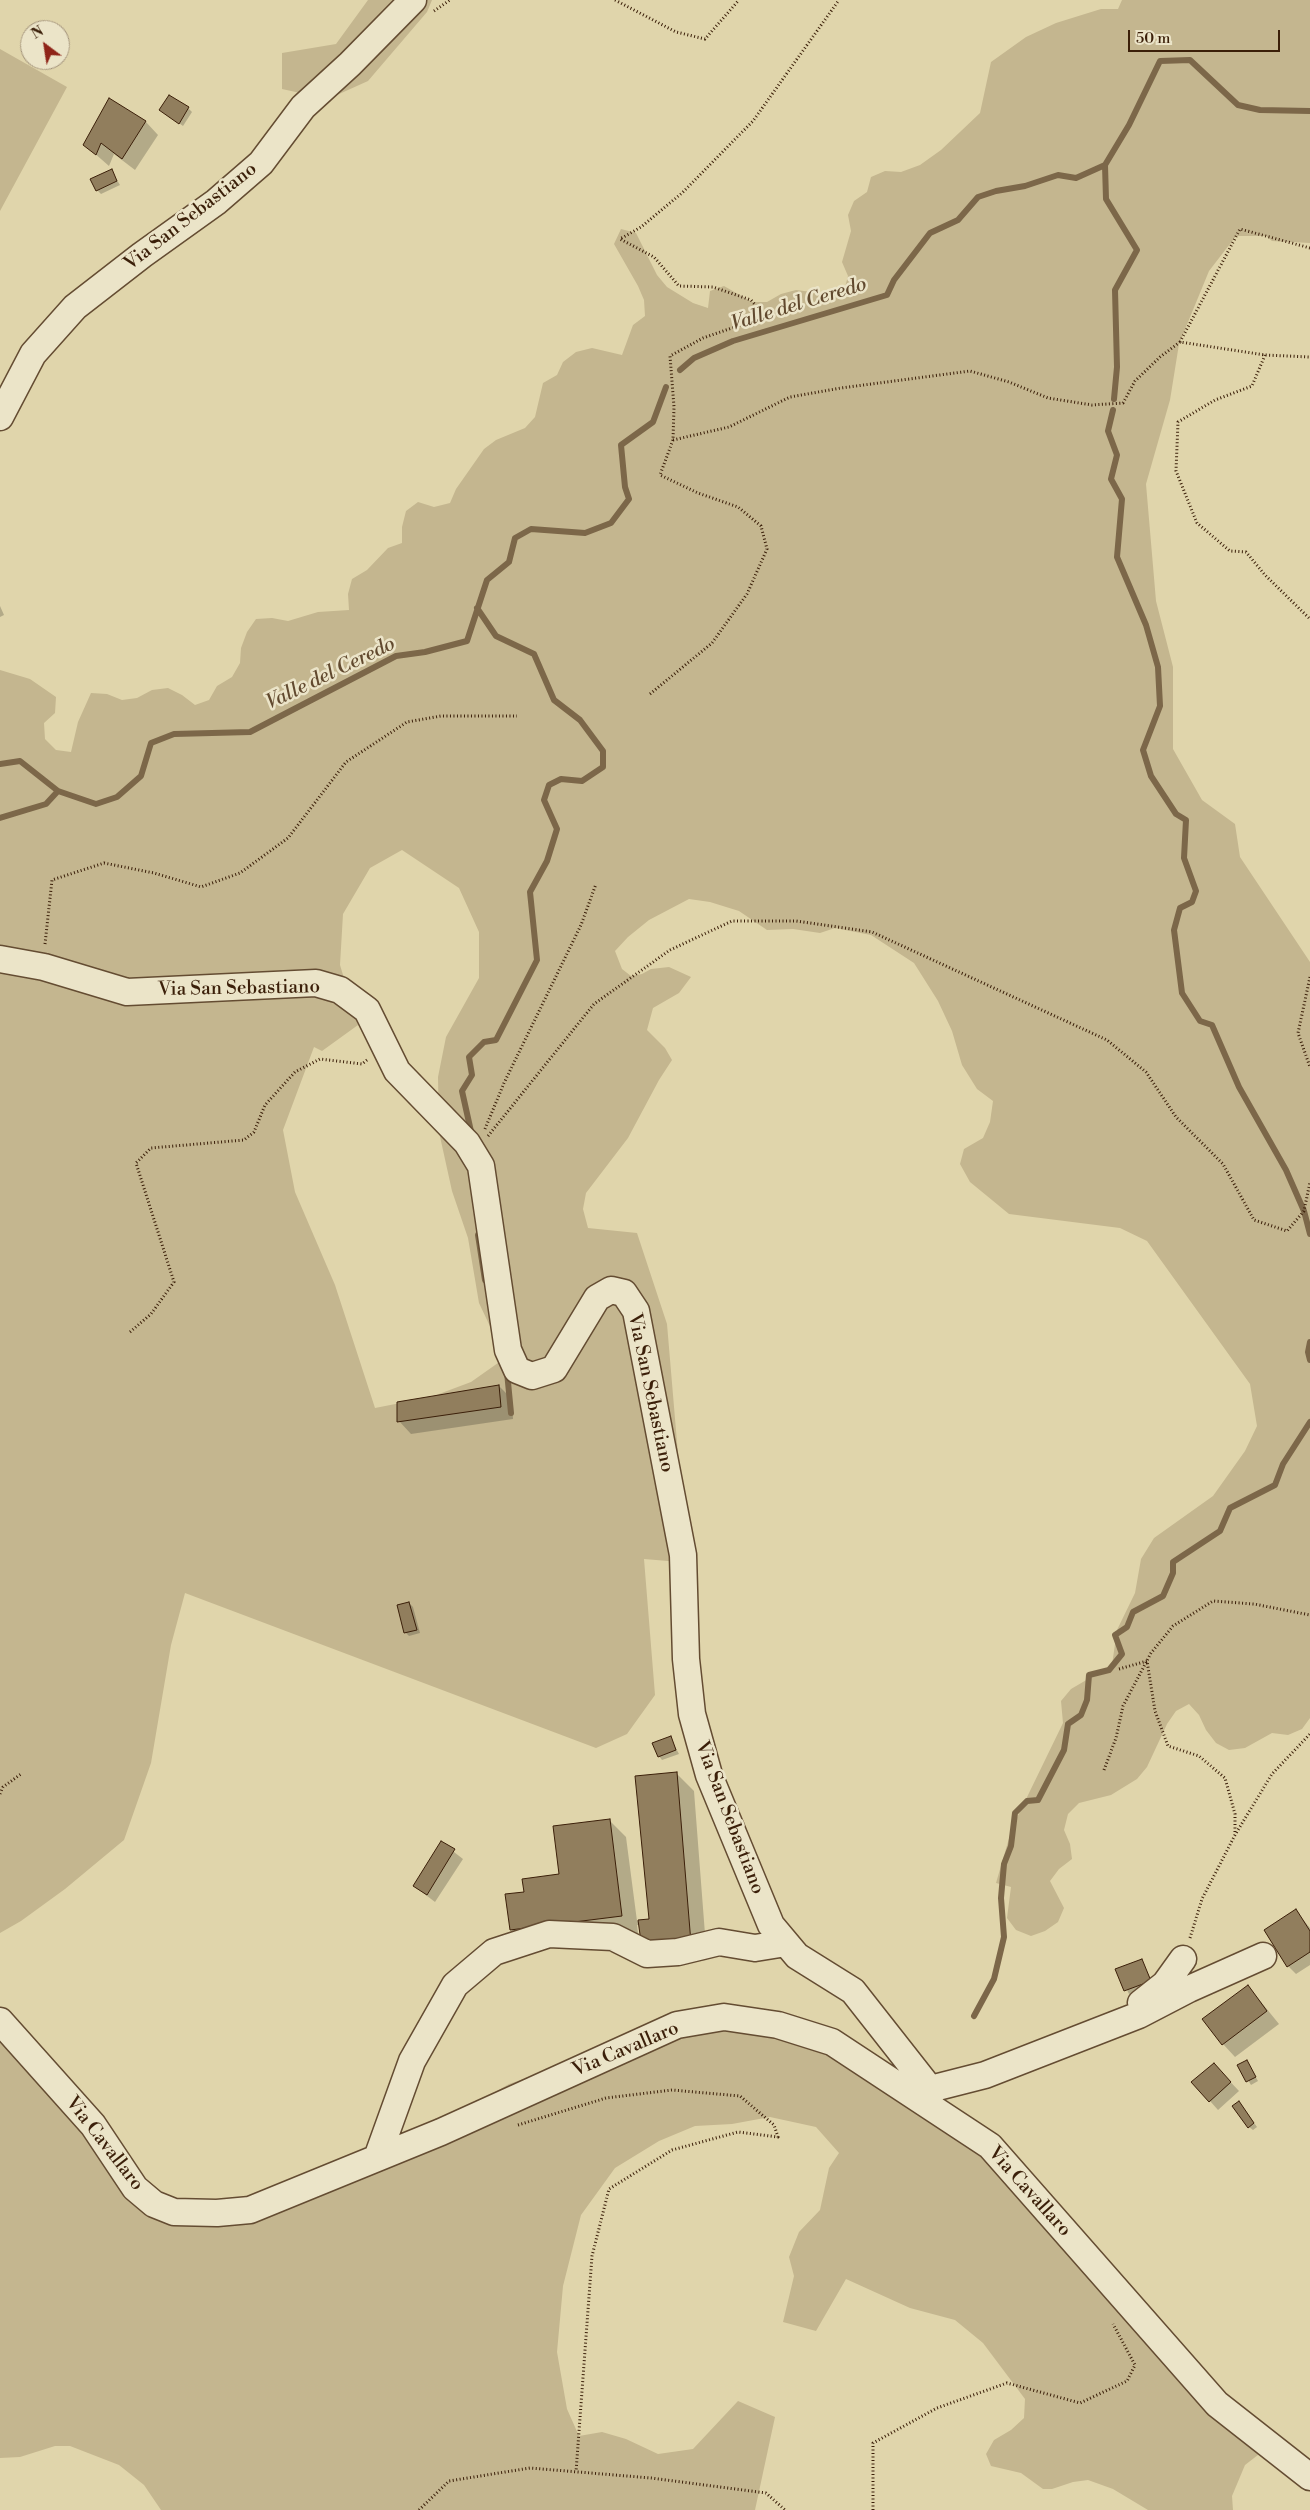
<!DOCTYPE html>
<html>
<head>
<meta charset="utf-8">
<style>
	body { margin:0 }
	#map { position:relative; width:1310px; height:2510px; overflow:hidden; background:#e0d5ab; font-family:"Libre Bodoni",serif }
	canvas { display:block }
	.north { position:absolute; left:20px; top:20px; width:50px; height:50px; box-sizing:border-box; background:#ebe4c8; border:1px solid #a5957c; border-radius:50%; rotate:329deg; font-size:14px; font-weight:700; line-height:20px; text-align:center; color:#3b1f09 }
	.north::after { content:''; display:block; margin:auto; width:18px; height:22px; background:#8f2418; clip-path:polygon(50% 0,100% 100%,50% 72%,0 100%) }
	.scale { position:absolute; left:1128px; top:30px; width:152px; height:22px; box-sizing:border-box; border:2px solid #3b1f09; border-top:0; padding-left:6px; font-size:15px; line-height:18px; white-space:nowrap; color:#3b1f09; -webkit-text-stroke:4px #ebe4c8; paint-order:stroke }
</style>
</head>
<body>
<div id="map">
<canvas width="1310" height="2510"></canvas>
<div class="north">N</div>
<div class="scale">50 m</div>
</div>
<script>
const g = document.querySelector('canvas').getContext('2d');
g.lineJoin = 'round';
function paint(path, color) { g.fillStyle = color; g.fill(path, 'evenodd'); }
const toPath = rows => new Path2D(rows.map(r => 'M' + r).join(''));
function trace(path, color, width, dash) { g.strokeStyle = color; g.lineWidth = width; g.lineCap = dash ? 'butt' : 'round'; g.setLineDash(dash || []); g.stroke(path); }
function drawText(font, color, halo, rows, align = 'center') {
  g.font = font + ' "Libre Bodoni",serif'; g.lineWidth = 5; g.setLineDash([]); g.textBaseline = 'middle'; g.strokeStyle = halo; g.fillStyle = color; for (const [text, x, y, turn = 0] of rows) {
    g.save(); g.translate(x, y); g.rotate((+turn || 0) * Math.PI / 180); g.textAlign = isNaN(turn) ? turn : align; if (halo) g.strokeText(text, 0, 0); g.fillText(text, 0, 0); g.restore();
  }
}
const green = toPath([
	[368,0,432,0,427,12,368,81,328,99,282,89,282,53,336,44],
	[1122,0,1310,0,1310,243,1272,241,1266,236,1236,236,1209,271,1179,344,1170,400,1146,484,1156,601,1173,667,1173,749,1202,800,1235,824,1240,857,1310,962,1310,1718,1302,1729,1288,1735,1272,1733,1245,1748,1229,1750,1216,1743,1206,1730,1199,1715,1189,1704,1176,1711,1167,1724,1147,1767,1137,1779,1111,1795,1079,1803,1068,1814,1064,1830,1070,1844,1072,1859,1059,1869,1050,1881,1064,1908,1058,1922,1045,1931,1031,1936,1016,1930,1007,1918,1011,1887,996,1883,1012,1828,1063,1723,1061,1701,1071,1689,1112,1665,1117,1630,1135,1593,1141,1559,1154,1538,1213,1496,1245,1451,1257,1426,1250,1384,1147,1241,1120,1228,1009,1214,970,1182,960,1164,964,1149,983,1138,990,1122,993,1101,977,1089,962,1065,952,1031,938,1001,914,963,871,935,835,928,820,933,793,929,767,930,739,911,710,902,689,899,649,920,628,937,615,951,622,969,631,976,642,974,651,969,669,967,691,977,679,993,653,1008,647,1030,665,1048,672,1060,659,1080,628,1138,586,1193,583,1209,588,1228,637,1233,667,1324,678,1454,692,1563,644,1559,655,1695,627,1734,596,1748,185,1593,171,1645,151,1763,124,1840,65,1889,21,1921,0,1933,0,670,30,679,56,697,55,713,44,723,45,739,56,750,71,752,78,722,91,693,107,694,122,700,137,698,152,690,168,688,182,695,195,705,209,700,217,686,232,677,240,663,241,648,247,632,256,619,272,618,288,621,318,612,349,610,348,594,352,579,367,570,388,548,402,543,402,527,406,511,418,502,434,507,450,503,456,489,484,449,496,440,525,428,535,417,543,383,557,375,563,362,576,352,592,348,622,355,633,325,645,316,644,300,638,286,614,244,621,229,636,233,657,275,667,287,693,303,708,308,710,291,724,286,752,302,767,302,781,294,796,290,828,294,844,291,848,276,842,262,851,231,848,215,854,201,867,192,871,177,885,171,901,172,920,165,941,150,980,113,991,62,1026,37,1056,23,1101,9,1118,9],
	[402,850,459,888,479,932,479,978,446,1037,438,1077,439,1132,452,1191,468,1238,479,1303,505,1358,471,1382,431,1397,375,1408,335,1285,295,1192,283,1130,314,1047,322,1051,358,1025,340,965,343,914,370,868],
	[0,49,67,87,0,211],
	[0,2013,140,2193,230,2209,358,2171,509,2084,660,2032,793,2030,1005,2155,1170,2351,1276,2441,1245,2465,1232,2496,1233,2510,1148,2510,1113,2489,1088,2480,1073,2482,1052,2489,1043,2489,1021,2473,991,2466,986,2454,994,2440,1011,2430,1024,2418,1025,2399,983,2343,955,2320,910,2308,846,2279,816,2331,783,2322,794,2276,789,2257,799,2232,820,2210,829,2168,839,2153,816,2127,770,2117,732,2124,695,2126,659,2141,615,2168,581,2215,563,2286,557,2352,567,2409,579,2436,602,2432,626,2439,658,2454,693,2449,738,2401,775,2417,755,2510,161,2510,144,2485,119,2465,70,2446,55,2446,20,2457,0,2458]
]);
const shadow = toPath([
	[110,100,146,122,158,135,135,170,114,154,109,166,85,145],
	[188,108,192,112,183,126,161,110],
	[111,170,120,185,101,194,97,190],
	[0,606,4,615,0,617],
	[499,1386,512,1399,513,1419,411,1434,399,1421],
	[409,1603,413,1607,420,1633,409,1636,405,1632],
	[670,1737,679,1754,662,1760,659,1756],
	[677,1774,694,1791,707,1960,660,1965,640,1925,637,1925,638,1933,528,1947,511,1930,525,1893,561,1875,609,1820,626,1837,637,1921,650,1921],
	[441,1842,463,1859,435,1902,414,1886],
	[1296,1911,1310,1928,1310,1965,1296,1974,1288,1966],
	[1141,1960,1154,1985,1129,1994,1117,1970],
	[1248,1986,1279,2024,1235,2057,1223,2044],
	[1247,2061,1258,2081,1251,2085,1239,2065],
	[1222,2073,1239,2091,1218,2110,1210,2101],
	[1243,2107,1257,2127,1253,2130,1249,2127]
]);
const stream = toPath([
	[1105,165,1106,199,1137,250,1115,290,1117,367,1114,399],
	[680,370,694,358,733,341,887,295,894,280,930,233,958,220,978,197,996,191,1025,186,1058,175,1076,178,1105,165,1129,125,1160,61,1190,60,1238,105,1260,110,1310,111],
	[1113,410,1108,431,1117,455,1111,479,1122,499,1117,557,1146,625,1158,667,1160,706,1143,750,1151,776,1176,814,1186,820,1184,858,1196,891,1192,902,1180,908,1174,930,1182,993,1200,1021,1212,1025,1239,1087,1286,1170,1304,1211,1310,1234],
	[0,764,20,761,58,791,96,804,117,797,141,776,151,743,174,734,250,732,396,656,425,652,467,641,487,580,509,562,515,538,531,529,585,533,611,523,629,499,625,487,621,445,653,422,666,387],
	[0,818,46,804,58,791],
	[472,1136,462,1091,472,1075,469,1057,484,1042,496,1040,537,960,530,892,547,861,557,829,544,800,549,785,561,779,582,781,603,767,603,751,580,720,554,700,534,654,496,636,477,608],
	[478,1235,485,1280],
	[1310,1342,1308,1352,1310,1360],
	[507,1372,511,1413],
	[974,2016,994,1979,1004,1937,1001,1898,1004,1864,1011,1846,1015,1813,1027,1801,1038,1800,1064,1750,1068,1724,1081,1715,1087,1700,1089,1675,1109,1670,1122,1654,1115,1635,1127,1627,1133,1612,1163,1596,1173,1573,1173,1562,1220,1531,1230,1508,1275,1485,1283,1464,1310,1422]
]);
const building = toPath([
	[169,95,189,107,179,124,159,110,169,95],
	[109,98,146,121,122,159,101,143,96,155,83,145,109,98],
	[112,169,117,181,96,191,90,179,112,169],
	[499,1385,501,1407,397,1422,397,1402,499,1385],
	[409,1602,417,1630,404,1633,397,1605,409,1602],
	[671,1736,676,1750,658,1757,652,1743,671,1736],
	[677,1772,691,1943,642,1949,638,1920,649,1919,635,1776,677,1772],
	[610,1819,622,1916,510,1930,505,1894,524,1892,522,1879,559,1874,553,1826,610,1819],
	[441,1841,455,1849,427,1895,413,1886,441,1841],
	[1296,1909,1310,1931,1310,1952,1287,1967,1264,1930,1296,1909],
	[1142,1959,1151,1981,1124,1991,1115,1969,1142,1959],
	[1248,1985,1267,2011,1222,2045,1202,2019,1248,1985],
	[1247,2060,1256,2077,1246,2082,1237,2065,1247,2060],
	[1214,2063,1231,2082,1209,2102,1191,2082,1214,2063],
	[1239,2101,1254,2123,1248,2128,1232,2106,1239,2101]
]);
const path = toPath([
	[615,0,676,32,705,39,739,0],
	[434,11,450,0],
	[1180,342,1240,229,1310,248],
	[1265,355,1252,386,1215,400,1178,422,1176,471,1197,523,1230,551,1246,552,1265,575,1310,619],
	[673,440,729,427,790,397,841,388,970,371,1009,382,1048,398,1092,405,1123,403,1135,381,1160,357,1180,342,1265,355,1310,357],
	[650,694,712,643,747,594,767,549,761,526,738,507,698,493,660,475,673,440,674,407,670,356,703,338,755,320,758,308,751,300,713,287,679,286,654,257,620,239,641,227,682,193,753,121,839,0],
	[45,944,52,880,104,863,154,873,201,887,240,873,288,838,346,762,407,722,441,716,517,716],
	[1310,977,1298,1033,1310,1067],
	[485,1129,504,1083,581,925,596,884],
	[488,1136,594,1004,670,950,732,921,796,921,872,932,1107,1040,1146,1072,1176,1117,1223,1164,1254,1220,1287,1231,1304,1211,1310,1182],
	[130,1332,151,1314,174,1282,136,1163,151,1148,244,1140,254,1132,265,1105,295,1072,320,1059,362,1064,367,1060],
	[1119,1669,1147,1661,1155,1711,1168,1746,1199,1756,1225,1778,1235,1814,1235,1833],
	[1104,1770,1116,1738,1123,1706,1151,1653,1173,1626,1213,1601,1254,1604,1310,1615],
	[0,1794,3,1787,21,1774],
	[1190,1938,1202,1899,1235,1835,1272,1774,1310,1734],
	[518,2125,606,2098,672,2090,740,2096,774,2125,778,2137,738,2132,672,2150,609,2189,592,2256,576,2472],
	[419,2510,449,2481,530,2468,651,2478,766,2493,785,2510],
	[873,2510,873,2443,937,2408,1007,2383,1080,2403,1127,2381,1135,2365,1113,2324]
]);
const minor = toPath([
	[0,417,33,354,75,307,142,255,216,202,261,163,303,107,350,64,413,0],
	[0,959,44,967,127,992,316,983,340,990,367,1010,397,1071,467,1143,481,1166,508,1350,517,1370,532,1376,554,1369,597,1298,611,1290,624,1293,636,1311,683,1555,686,1659,692,1714,709,1775,771,1925,797,1956,853,1991,930,2089,930,2106],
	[1141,2003,1165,1984,1183,1959],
	[0,2021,93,2125,135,2188,154,2204,174,2212,217,2213,250,2210,441,2132,677,2025,724,2017,778,2025,832,2042,990,2146,1217,2404,1310,2477],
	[930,2089,985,2075,1139,2015,1189,1989,1263,1956],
	[377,2158,412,2061,455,1985,494,1952,549,1934,613,1937,647,1954,678,1952,719,1942,755,1948,786,1943]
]);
const streetNames = [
	["Via San Sebastiano",191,217,-38],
	["Via San Sebastiano",239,989,-1],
	["Via San Sebastiano",650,1393,78],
	["Via San Sebastiano",729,1818,69],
	["Via Cavallaro",626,2050,-23],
	["Via Cavallaro",104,2144,52],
	["Via Cavallaro",1029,2192,48]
];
const waterNames = [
	["Valle del Ceredo",799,305,-17],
	["Valle del Ceredo",331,674,-26]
];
paint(green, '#c4b68f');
paint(shadow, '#0003');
trace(stream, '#7c6749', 6);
paint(building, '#917e5d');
trace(building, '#3b1f09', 1);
trace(minor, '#644c32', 29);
trace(path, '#3b1f09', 3, [1, 2.5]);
trace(minor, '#ebe4c8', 26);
drawText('19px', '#3b1f09', '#ebe4c8', streetNames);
drawText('italic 20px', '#61492e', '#ebe4c8', waterNames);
</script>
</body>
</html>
